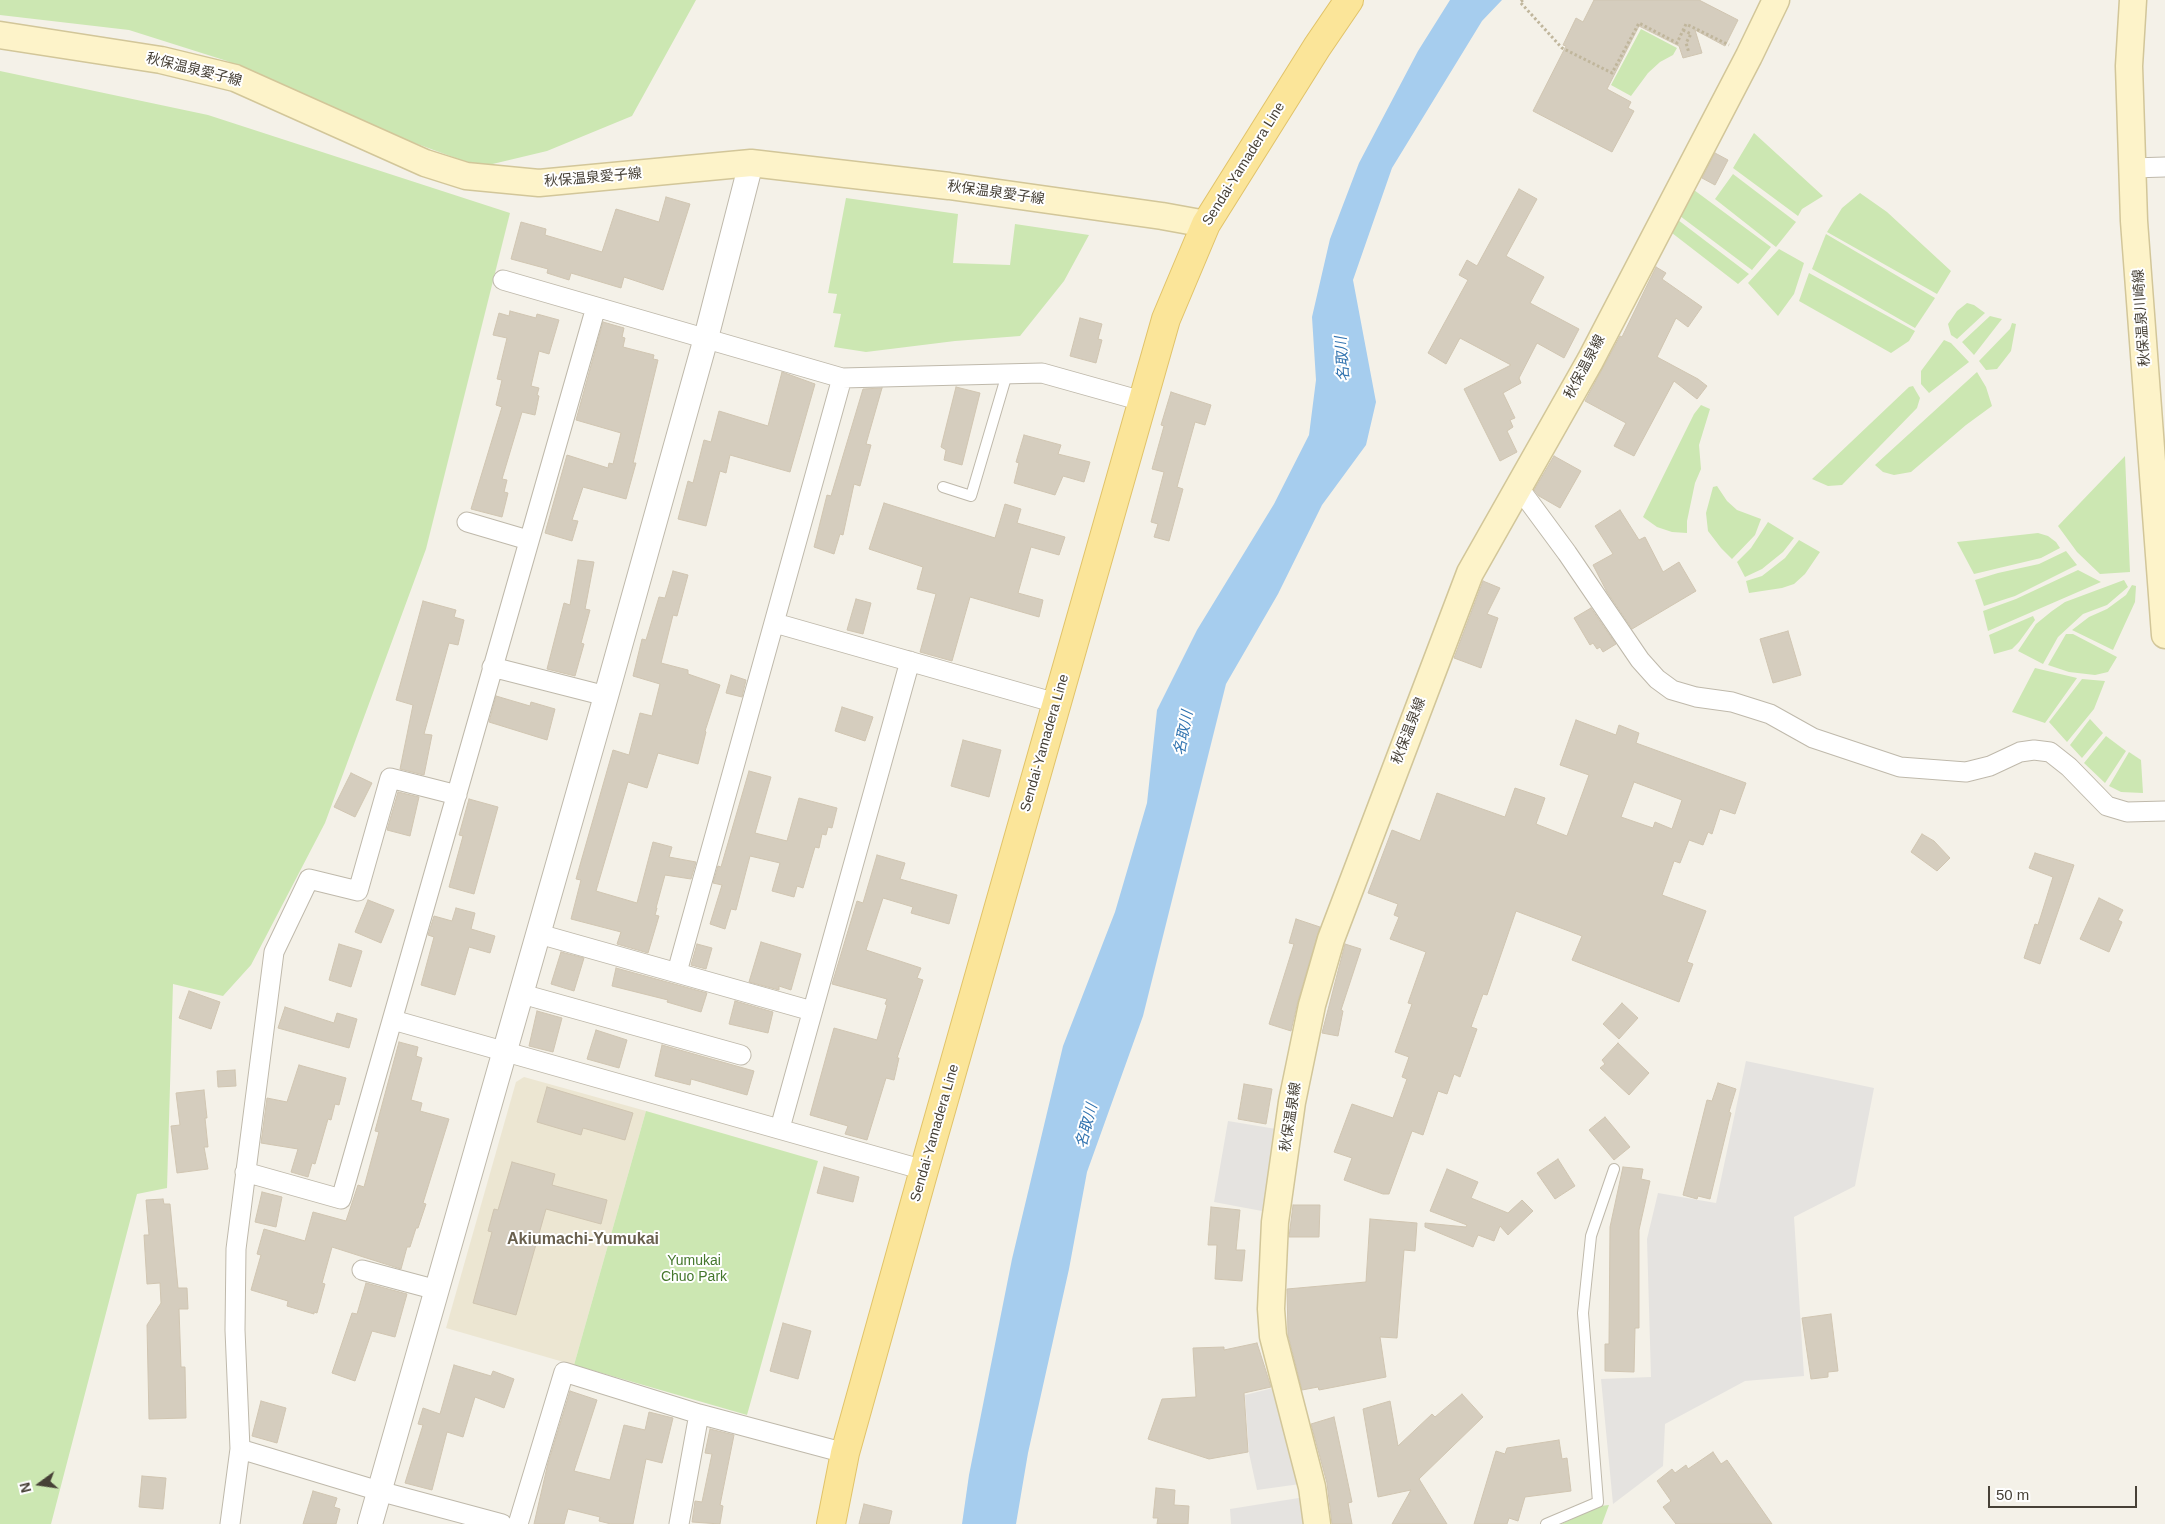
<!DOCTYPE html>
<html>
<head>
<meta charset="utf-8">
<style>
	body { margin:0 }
	#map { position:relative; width:2165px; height:1524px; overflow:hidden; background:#f4f1e8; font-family:Helvetica,sans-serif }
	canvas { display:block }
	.north { position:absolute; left:15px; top:1459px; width:50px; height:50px; -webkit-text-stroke:4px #fff; paint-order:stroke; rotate:256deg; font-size:14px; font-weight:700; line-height:20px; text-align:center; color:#474137 }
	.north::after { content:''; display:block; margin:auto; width:18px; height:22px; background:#474137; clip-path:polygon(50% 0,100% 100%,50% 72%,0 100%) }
	.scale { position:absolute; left:1988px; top:1486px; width:149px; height:22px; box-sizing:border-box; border:2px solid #474137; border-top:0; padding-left:6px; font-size:15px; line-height:18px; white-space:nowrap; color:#474137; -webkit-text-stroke:4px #fff; paint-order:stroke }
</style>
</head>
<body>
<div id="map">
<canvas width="2165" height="1524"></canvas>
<div class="north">N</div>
<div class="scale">50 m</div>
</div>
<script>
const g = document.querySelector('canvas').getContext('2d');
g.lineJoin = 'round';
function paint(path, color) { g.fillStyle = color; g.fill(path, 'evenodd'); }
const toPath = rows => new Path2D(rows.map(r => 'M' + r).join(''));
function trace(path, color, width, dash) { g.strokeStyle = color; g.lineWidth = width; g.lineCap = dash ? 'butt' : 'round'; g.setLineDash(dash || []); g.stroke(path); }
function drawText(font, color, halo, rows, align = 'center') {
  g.font = font + ' Helvetica,"Noto Sans JP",sans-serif'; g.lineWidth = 4; g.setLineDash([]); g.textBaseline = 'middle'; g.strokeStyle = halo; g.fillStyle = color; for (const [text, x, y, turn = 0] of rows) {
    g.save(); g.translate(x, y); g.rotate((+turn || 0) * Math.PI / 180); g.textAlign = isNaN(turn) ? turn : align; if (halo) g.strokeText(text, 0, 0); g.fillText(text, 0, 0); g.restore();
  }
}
const education = toPath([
	[524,1077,646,1111,574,1365,446,1328,516,1082]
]);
const green = toPath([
	[0,0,696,0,632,116,547,151,480,167,401,138,227,61,129,30,0,15],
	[1641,29,1677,48,1673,55,1660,62,1648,73,1631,96,1611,85],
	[0,71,208,115,510,213,426,549,325,823,251,965,223,996,173,984,167,1188,137,1194,51,1524,0,1524],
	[1754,133,1823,196,1802,209,1798,216,1733,168],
	[1733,174,1796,222,1776,247,1715,199],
	[1694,190,1771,247,1752,270,1680,216],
	[1860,193,1887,212,1951,271,1937,294,1827,232,1842,208],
	[846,198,958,214,953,263,1010,265,1015,224,1089,235,1064,281,1020,336,955,341,866,352,834,347,841,314,833,313,837,294,828,293],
	[1678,220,1749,274,1738,284,1672,233],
	[1826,234,1935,298,1915,328,1812,269],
	[1779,249,1804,263,1794,294,1778,316,1748,283],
	[1809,273,1915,331,1909,341,1891,353,1799,301],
	[1967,303,1974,305,1985,313,1957,339,1951,335,1948,324,1957,311],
	[1990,316,2002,319,1974,355,1962,342],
	[2012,323,2016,324,2011,351,1997,369,1986,370,1979,361,2010,329],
	[1944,340,1951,343,1969,362,1929,393,1921,384,1921,371],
	[1977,372,1986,387,1992,406,1966,425,1911,472,1894,475,1883,472,1875,465],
	[1913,386,1920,398,1917,408,1842,485,1828,486,1812,479,1909,387],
	[1701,405,1710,409,1699,445,1701,469,1695,483,1687,521,1687,533,1672,532,1657,527,1643,517,1694,414],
	[2125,456,2130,572,2100,574,2077,552,2058,526],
	[1717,486,1727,501,1737,510,1761,519,1755,535,1732,559,1721,548,1708,531,1706,513,1713,487],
	[1768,522,1794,538,1783,552,1762,569,1745,577,1737,562,1751,548],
	[2038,533,2048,536,2056,542,2060,548,2041,558,1974,574,1957,542],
	[1799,540,1820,552,1805,574,1794,584,1782,588,1749,593,1746,581,1762,576,1785,558],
	[2066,551,2077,565,2015,596,1984,606,1975,580,1998,573,2039,564],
	[2078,570,2101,582,1988,631,1983,611,2016,599],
	[2124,580,2128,587,2107,605,2083,614,2058,637,2043,664,2018,651,2036,624,2052,611,2065,602],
	[2132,585,2136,586,2135,602,2113,650,2072,630,2089,617,2107,609,2126,595],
	[2033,616,2035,620,2019,642,2012,649,1994,654,1989,635],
	[2066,634,2073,634,2117,657,2108,672,2095,675,2069,672,2048,665],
	[2035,668,2077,678,2045,723,2012,712],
	[2082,679,2105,681,2094,709,2067,742,2049,722],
	[2090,719,2103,733,2082,758,2070,745],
	[2106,736,2126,751,2105,783,2084,763],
	[2129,752,2141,760,2143,793,2121,792,2109,786],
	[646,1111,818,1161,747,1415,574,1365],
	[1609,1505,1602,1524,1561,1524,1600,1506]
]);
const parking = toPath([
	[1746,1061,1874,1088,1855,1186,1794,1217,1804,1376,1745,1381,1665,1424,1663,1466,1613,1504,1601,1379,1651,1377,1647,1239,1658,1193,1716,1203],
	[1228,1121,1276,1129,1262,1211,1214,1202],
	[1277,1387,1300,1484,1257,1490,1249,1453,1245,1395],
	[1305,1497,1308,1524,1231,1524,1230,1509]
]);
const water = toPath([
	[1450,0,1502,0,1482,21,1392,168,1353,280,1376,402,1366,445,1322,505,1278,594,1226,684,1143,1016,1087,1172,1069,1269,1028,1453,1016,1524,962,1524,969,1475,1012,1259,1063,1046,1115,912,1147,803,1157,710,1197,630,1274,504,1309,435,1316,380,1312,317,1330,239,1359,163,1418,51]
]);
const building = toPath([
	[1594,0,1699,0,1738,20,1725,46,1695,30,1702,53,1683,58,1679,46,1639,26,1607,89,1631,102,1628,108,1634,111,1612,152,1533,111,1566,46,1563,45,1576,18,1583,22,1594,0],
	[1715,153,1728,160,1715,185,1702,178,1715,153],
	[1519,189,1537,199,1506,256,1544,277,1530,303,1579,329,1564,358,1537,343,1519,378,1521,383,1503,393,1515,418,1510,420,1513,427,1507,431,1517,452,1500,461,1464,389,1511,365,1460,338,1446,364,1428,353,1468,280,1459,275,1467,260,1477,266,1519,189],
	[666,197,690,204,663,290,624,277,621,288,571,273,569,280,547,273,548,269,511,259,521,222,546,229,545,235,602,252,616,209,659,222,666,197],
	[1656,267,1666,273,1662,279,1702,307,1688,327,1676,318,1657,357,1698,379,1707,386,1697,399,1674,381,1634,456,1614,446,1626,423,1585,401,1620,336,1622,337,1656,267],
	[510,311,536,318,537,314,559,320,549,354,539,351,531,386,539,388,537,395,539,396,535,415,522,412,502,479,507,480,504,492,508,493,502,517,471,509,502,407,496,405,502,380,497,379,507,338,493,335,499,313,509,316,510,311],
	[1080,318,1102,324,1098,339,1102,340,1096,363,1070,356,1080,318],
	[603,322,624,328,622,337,625,338,623,347,654,355,653,359,658,360,633,463,636,463,626,499,583,487,572,520,578,521,572,541,545,533,567,455,608,468,609,463,613,464,621,433,576,420,603,322],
	[782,372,815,384,790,472,730,455,726,473,720,471,706,526,678,519,688,481,693,483,704,440,711,442,719,411,768,426,782,372],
	[956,387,980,393,962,465,944,460,946,450,941,447,956,387],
	[882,388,866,444,871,445,860,486,854,484,843,535,840,534,834,554,814,547,827,495,831,496,863,389,882,388],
	[1171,392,1211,405,1205,425,1195,422,1177,487,1183,489,1169,541,1154,537,1158,524,1151,522,1164,472,1152,469,1164,426,1161,425,1171,392],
	[1024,435,1061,445,1058,454,1090,462,1084,482,1063,476,1055,495,1014,483,1019,463,1016,462,1024,435],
	[1554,456,1581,471,1560,508,1539,496,1534,490,1554,456],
	[884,503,995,538,1005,504,1021,509,1017,523,1065,537,1059,555,1031,547,1018,593,1043,600,1039,617,970,597,952,661,920,652,936,594,917,589,923,567,869,549,884,503],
	[1620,510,1639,540,1645,537,1663,572,1679,562,1696,591,1632,629,1607,592,1593,565,1613,554,1595,526,1620,510],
	[578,560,594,562,585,609,590,610,581,643,584,644,575,676,547,669,564,603,570,605,578,560],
	[673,571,688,575,677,616,673,615,661,663,688,670,688,674,720,685,705,731,706,732,698,764,658,753,647,788,628,782,596,891,637,903,653,842,672,847,669,857,696,862,691,879,665,875,656,908,657,908,655,915,659,916,648,953,617,944,621,932,571,919,581,880,576,879,613,750,629,755,640,713,652,716,660,684,633,676,642,639,646,640,659,597,665,598,673,571],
	[1483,581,1500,588,1487,614,1498,618,1481,668,1454,658,1483,581],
	[856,599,871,603,863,634,847,630,856,599],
	[423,601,456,610,454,617,464,620,458,645,449,643,424,734,432,735,424,775,400,769,413,705,396,700,423,601],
	[1591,608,1616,644,1603,652,1600,647,1597,649,1593,643,1590,645,1574,618,1591,608],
	[1788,631,1801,675,1773,683,1760,639,1788,631],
	[731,675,746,680,742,697,726,693,731,675],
	[496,696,530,706,531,702,555,709,547,740,489,722,496,696],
	[842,707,873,717,865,741,835,731,842,707],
	[1576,720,1616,735,1619,725,1639,733,1636,743,1746,783,1735,814,1720,809,1712,834,1708,832,1703,845,1689,840,1680,863,1674,861,1662,895,1706,911,1687,962,1693,964,1679,1002,1572,960,1582,936,1516,911,1487,995,1483,994,1471,1027,1477,1029,1460,1077,1454,1074,1447,1094,1438,1091,1423,1135,1412,1131,1389,1194,1383,1194,1344,1180,1352,1158,1334,1152,1352,1104,1393,1118,1407,1079,1402,1077,1409,1057,1395,1052,1412,1004,1408,1003,1426,952,1390,939,1399,917,1394,915,1398,904,1368,893,1392,830,1420,841,1437,793,1505,817,1515,788,1545,798,1536,824,1567,836,1589,775,1560,765,1576,720],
	[1634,782,1682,800,1672,829,1655,822,1653,828,1621,817,1634,782],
	[963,740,1001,750,989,797,951,786,963,740],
	[749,771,771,777,755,833,787,841,799,798,837,808,832,828,828,827,826,835,822,834,819,848,815,847,803,888,797,886,794,897,772,891,780,863,750,856,736,910,731,909,725,929,710,924,722,885,713,883,718,866,721,867,749,771],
	[351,773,372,783,355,817,334,807,351,773],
	[398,792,419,797,410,836,387,830,398,792],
	[469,799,498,807,474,894,449,887,463,836,459,835,469,799],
	[1922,834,1934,841,1950,858,1937,871,1911,852,1922,834],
	[2035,853,2074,865,2040,964,2024,958,2035,924,2038,925,2053,877,2029,868,2035,853],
	[877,855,905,863,900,879,957,895,949,924,911,913,913,907,883,898,866,950,921,968,917,978,923,980,897,1058,899,1058,894,1080,886,1078,867,1140,845,1134,848,1126,810,1115,834,1028,877,1040,887,1005,885,1004,887,999,832,984,857,901,863,903,877,855],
	[2099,898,2123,910,2118,920,2122,922,2109,952,2080,939,2099,898],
	[368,900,394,910,381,943,355,932,368,900],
	[456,908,475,913,471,929,495,936,490,953,469,947,455,995,421,985,434,937,428,935,434,916,452,921,456,908],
	[1296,919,1320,927,1298,1001,1291,1031,1269,1024,1294,944,1289,943,1296,919],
	[761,942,801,954,791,990,779,986,779,990,749,982,761,942],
	[339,944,362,951,351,987,329,980,339,944],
	[697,944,712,948,706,969,691,965,697,944],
	[1345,944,1361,949,1341,1010,1343,1011,1338,1036,1322,1033,1345,944],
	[561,952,584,958,574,991,551,984,561,952],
	[616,968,707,993,701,1012,667,1002,668,1000,612,986,616,968],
	[189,991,220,1002,211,1029,179,1018,189,991],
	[735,1001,773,1012,768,1033,729,1024,735,1001],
	[1622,1003,1638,1018,1619,1039,1603,1024,1622,1003],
	[285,1007,334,1023,337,1013,357,1019,349,1048,278,1028,285,1007],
	[537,1011,562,1018,553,1052,529,1046,537,1011],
	[596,1030,627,1040,619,1068,587,1059,596,1030],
	[399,1042,418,1047,416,1056,422,1058,411,1100,422,1103,420,1111,449,1119,423,1203,426,1204,418,1228,416,1228,410,1247,407,1247,401,1269,332,1247,322,1283,325,1284,317,1313,314,1312,314,1314,287,1306,288,1301,251,1290,261,1255,257,1254,264,1229,305,1241,313,1212,346,1221,358,1185,364,1187,379,1132,375,1131,399,1042],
	[1618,1043,1649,1073,1629,1095,1600,1068,1605,1064,1602,1060,1618,1043],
	[662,1045,754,1071,747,1095,691,1079,690,1085,655,1076,662,1045],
	[299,1065,346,1078,339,1105,335,1104,331,1120,328,1119,315,1164,312,1163,308,1177,291,1172,298,1149,261,1143,267,1098,287,1102,299,1065],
	[235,1070,236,1086,218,1087,217,1071,235,1070],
	[1718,1083,1736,1089,1729,1112,1731,1113,1710,1199,1698,1196,1697,1199,1683,1195,1707,1100,1712,1101,1718,1083],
	[1244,1084,1272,1089,1266,1124,1238,1119,1244,1084],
	[547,1087,633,1113,625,1140,583,1128,581,1135,537,1122,547,1087],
	[204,1090,207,1118,205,1118,208,1147,204,1147,208,1169,177,1173,171,1126,180,1125,176,1093,204,1090],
	[1605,1117,1630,1147,1614,1160,1589,1130,1605,1117],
	[1558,1159,1575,1186,1555,1199,1537,1173,1558,1159],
	[512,1162,555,1174,552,1185,607,1200,601,1224,546,1209,516,1315,473,1303,492,1232,488,1231,494,1209,498,1210,512,1162],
	[824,1167,859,1177,853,1202,817,1193,824,1167],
	[1623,1167,1643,1169,1641,1179,1650,1181,1639,1230,1639,1328,1635,1328,1634,1372,1605,1371,1605,1344,1609,1344,1610,1227,1623,1167],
	[1447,1169,1478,1182,1471,1198,1508,1213,1522,1200,1533,1211,1508,1235,1500,1226,1494,1241,1478,1235,1473,1247,1425,1227,1425,1223,1466,1227,1467,1225,1430,1211,1447,1169],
	[262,1192,282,1197,276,1227,255,1222,262,1192],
	[163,1199,164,1204,170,1204,178,1288,187,1288,188,1309,179,1309,181,1367,185,1367,186,1418,149,1419,147,1325,161,1303,160,1283,147,1284,144,1235,149,1235,146,1200,163,1199],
	[1293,1205,1320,1205,1319,1237,1289,1237,1293,1205],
	[1211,1207,1240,1210,1236,1250,1245,1250,1242,1281,1215,1279,1217,1245,1208,1245,1211,1207],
	[1370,1219,1417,1223,1415,1251,1404,1250,1397,1338,1380,1337,1386,1377,1319,1390,1318,1387,1302,1390,1288,1335,1287,1289,1366,1282,1370,1219],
	[366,1283,407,1294,395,1337,372,1331,355,1381,332,1373,352,1313,357,1314,366,1283],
	[1831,1314,1838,1371,1828,1372,1828,1377,1811,1379,1802,1318,1831,1314],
	[783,1323,811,1331,798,1379,770,1371,783,1323],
	[1257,1343,1271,1387,1244,1393,1248,1452,1209,1459,1148,1439,1162,1399,1196,1397,1193,1348,1224,1347,1224,1350,1257,1343],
	[454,1365,491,1376,493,1371,514,1379,504,1408,475,1397,463,1437,447,1432,432,1490,405,1483,423,1425,418,1424,423,1408,440,1414,454,1365],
	[570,1391,597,1400,574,1471,610,1480,624,1425,645,1430,649,1412,673,1418,662,1463,646,1459,633,1524,611,1524,599,1521,600,1517,568,1509,564,1524,534,1524,548,1463,570,1391],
	[1462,1394,1483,1417,1419,1479,1447,1524,1392,1524,1411,1490,1378,1497,1363,1409,1390,1401,1398,1446,1432,1414,1435,1417,1462,1394],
	[261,1401,286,1408,277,1443,252,1436,261,1401],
	[1334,1417,1352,1502,1348,1503,1352,1524,1332,1524,1327,1483,1311,1424,1334,1417],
	[710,1429,734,1435,720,1505,723,1506,720,1524,692,1522,695,1501,702,1502,712,1454,705,1453,710,1429],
	[1559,1440,1562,1459,1567,1458,1571,1491,1525,1497,1518,1521,1509,1518,1507,1524,1474,1524,1496,1451,1505,1454,1507,1448,1559,1440],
	[1713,1452,1721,1464,1727,1460,1772,1524,1676,1524,1663,1507,1671,1501,1657,1481,1672,1469,1675,1473,1686,1465,1688,1469,1713,1452],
	[142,1476,166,1478,163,1509,139,1507,142,1476],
	[1156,1488,1175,1490,1174,1505,1189,1506,1188,1524,1157,1524,1158,1518,1153,1518,1156,1488],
	[313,1491,337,1498,334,1507,340,1509,336,1524,303,1524,313,1491],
	[864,1504,892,1511,889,1524,859,1524,864,1504]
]);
const path = toPath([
	[1523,0,1520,2,1562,48,1612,73,1639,23,1677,43,1686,24,1729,45],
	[1683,30,1691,34,1686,43,1689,53]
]);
const service = toPath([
	[943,487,971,496,1007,374],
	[1546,1524,1598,1502,1583,1313,1591,1236,1614,1169]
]);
const minor = toPath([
	[2132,168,2165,167],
	[503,280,842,378,1042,373,1142,401],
	[1519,488,1567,553,1640,660,1657,679,1672,690,1696,697,1732,702,1770,714,1813,738,1900,767,1966,772,1990,766,2020,752,2034,750,2050,752,2069,767,2107,806,2127,812,2165,811],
	[467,522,528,540],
	[775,623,1056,703],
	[492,667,606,696],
	[539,934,812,1011],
	[677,972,842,378],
	[522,994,741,1055],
	[393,1020,924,1170],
	[780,1128,910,661],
	[245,1172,341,1199,596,307],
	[362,1270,437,1290],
	[240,1449,379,1491,502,1524],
	[230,1524,240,1449,235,1330,236,1249,274,952,309,879,358,891,390,778,457,795],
	[518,1524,564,1372,699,1414,845,1453],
	[679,1524,699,1414]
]);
const tertiary = toPath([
	[370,1524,606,696,706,338,751,163]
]);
const secondary = toPath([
	[2133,0,2129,66,2134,221,2165,635],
	[0,35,161,60,235,78,425,163,466,176,539,183,751,163,949,186,1162,216,1206,224],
	[1317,1524,1312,1487,1273,1336,1271,1309,1275,1222,1292,1102,1312,1005,1331,939,1470,573,1590,361,1749,56,1776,0]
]);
const primary = toPath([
	[831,1524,845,1453,924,1170,1166,319,1206,224,1317,47,1349,0]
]);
const streetNames = [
	["秋保温泉愛子線",194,70,14],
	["Sendai-Yamadera Line",1244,164,-58],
	["秋保温泉愛子線",593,178,-5],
	["秋保温泉愛子線",996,193,8],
	["秋保温泉川崎線",2142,318,-94],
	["秋保温泉線",1585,367,-62],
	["秋保温泉線",1409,731,-69],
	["Sendai-Yamadera Line",1045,743,-74],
	["秋保温泉線",1291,1117,-81],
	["Sendai-Yamadera Line",935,1133,-74]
];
const parkNames = [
	["Yumukai",694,1261],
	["Chuo Park",694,1277]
];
const waterNames = [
	["名取川",1343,359,-94],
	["名取川",1184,733,-79],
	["名取川",1087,1126,-75]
];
const quarterNames = [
	["Akiumachi-Yumukai",583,1240]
];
paint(education, '#ece6d2');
paint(green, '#cce7b2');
paint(parking, '#e5e3e0');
paint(water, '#a6cdee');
paint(building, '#d5cdbe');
trace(building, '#d0c5b1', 1);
trace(service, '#bfb9ab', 12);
trace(minor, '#bfb9ab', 21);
trace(tertiary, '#bfb9ab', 26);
trace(secondary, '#d2c699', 29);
trace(primary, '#e1c369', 30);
trace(path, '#c0b69c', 3, [2.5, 2.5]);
trace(service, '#fff', 10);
trace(minor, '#fff', 19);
trace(tertiary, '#fff', 24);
trace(secondary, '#fdf3c9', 26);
trace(primary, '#fbe599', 28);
drawText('14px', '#474137', '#fff', streetNames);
drawText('14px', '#44772b', '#fff', parkNames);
drawText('italic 15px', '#3274b0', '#fff', waterNames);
drawText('bold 16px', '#69604e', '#fff', quarterNames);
</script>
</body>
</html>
